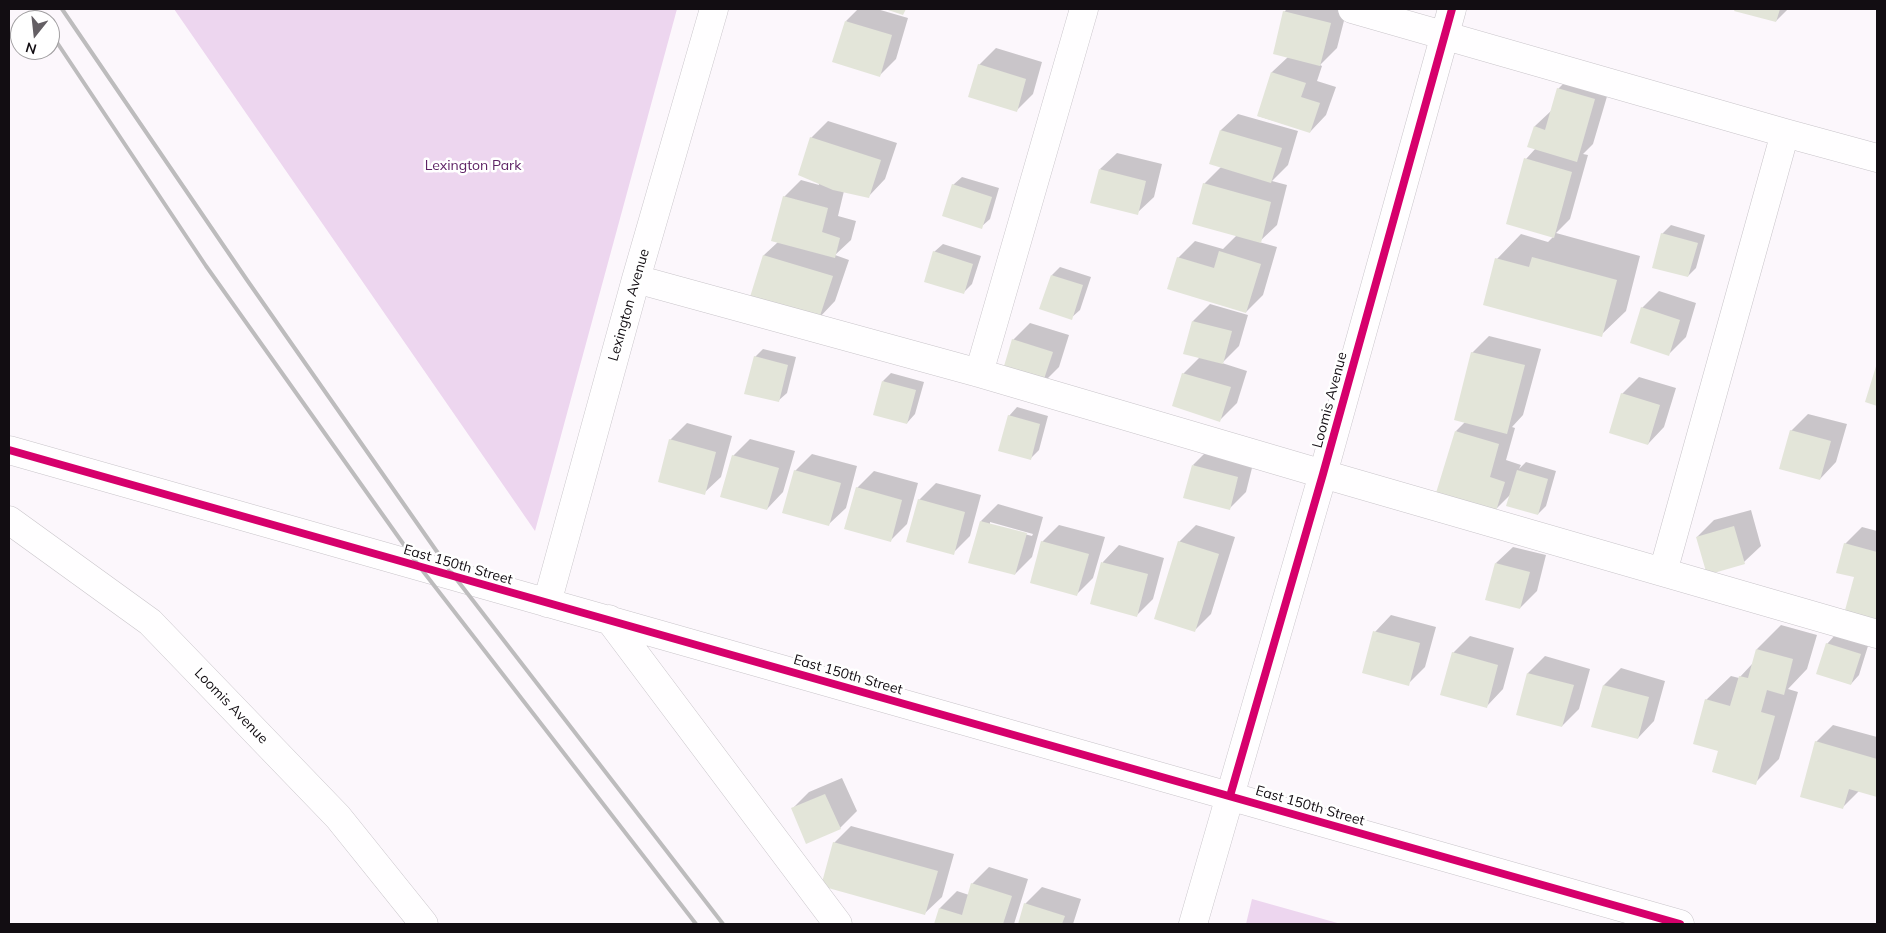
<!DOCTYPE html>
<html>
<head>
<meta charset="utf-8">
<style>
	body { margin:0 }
	#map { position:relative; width:1886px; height:933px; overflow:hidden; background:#fcf7fc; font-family:Mulish,sans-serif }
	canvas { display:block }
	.frame { position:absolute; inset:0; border:10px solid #120d12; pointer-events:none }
	.north { position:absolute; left:10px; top:10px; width:50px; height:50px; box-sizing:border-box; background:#fff; border:1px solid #a09ea0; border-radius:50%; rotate:196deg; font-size:14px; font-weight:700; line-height:20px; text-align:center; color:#120d12 }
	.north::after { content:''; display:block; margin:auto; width:18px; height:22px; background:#645f64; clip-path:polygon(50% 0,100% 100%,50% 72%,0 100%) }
</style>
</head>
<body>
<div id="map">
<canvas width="1886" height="933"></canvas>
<div class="frame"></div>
<div class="north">N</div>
</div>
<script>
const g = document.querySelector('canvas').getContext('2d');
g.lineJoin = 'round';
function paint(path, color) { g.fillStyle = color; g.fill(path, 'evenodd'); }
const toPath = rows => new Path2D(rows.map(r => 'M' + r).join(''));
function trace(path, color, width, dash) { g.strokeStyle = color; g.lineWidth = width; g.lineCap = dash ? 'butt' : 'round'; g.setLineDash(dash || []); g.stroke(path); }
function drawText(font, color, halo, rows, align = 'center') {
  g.font = font + ' Mulish,sans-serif'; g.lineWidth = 5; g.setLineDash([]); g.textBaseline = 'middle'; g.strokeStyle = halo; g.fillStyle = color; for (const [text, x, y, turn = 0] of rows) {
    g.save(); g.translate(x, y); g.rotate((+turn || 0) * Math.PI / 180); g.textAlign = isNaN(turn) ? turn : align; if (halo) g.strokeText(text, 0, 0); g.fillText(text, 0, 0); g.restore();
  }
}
const green = toPath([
	[174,9,677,9,535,531],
	[1252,899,1341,924,1246,924]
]);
const shadow = toPath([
	[858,9,877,9,908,18,896,59,879,76,846,21],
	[1287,9,1347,9,1337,48,1320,65,1322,66,1317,81,1336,87,1326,115,1310,132,1258,116,1272,72,1288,57,1284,12],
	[1736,9,1788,9,1776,21,1736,10],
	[996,48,1042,62,1033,94,1017,110,979,65],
	[1575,72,1611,83,1593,144,1583,154,1588,155,1570,219,1556,233,1640,256,1626,311,1601,335,1497,259,1521,234,1548,242,1554,236,1526,159,1536,148,1529,146,1535,126,1552,110,1558,89],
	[1238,114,1298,131,1288,165,1272,181,1287,185,1277,225,1259,242,1277,247,1263,295,1246,312,1178,258,1195,241,1223,249,1237,235,1204,184,1221,167,1221,130],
	[828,121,897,143,885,179,869,196,844,191,838,216,856,221,851,240,835,255,849,260,835,301,819,318,751,296,764,255,778,242,784,197,801,180,819,185,811,138],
	[1117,153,1162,164,1154,197,1137,213,1100,169],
	[962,177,999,188,990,219,981,227,953,185],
	[1671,225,1705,235,1696,268,1688,276,1662,234],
	[943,244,981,256,972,284,964,292,934,252],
	[1060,267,1091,277,1080,310,1071,318,1052,275],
	[1659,291,1696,303,1686,337,1669,354,1642,308],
	[1210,304,1248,315,1239,346,1222,363,1247,371,1237,403,1220,420,1183,374,1200,357,1193,321],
	[1030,323,1069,335,1059,367,1042,384,1013,340],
	[1489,336,1541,349,1523,415,1512,427,1515,428,1506,460,1521,465,1519,469,1526,462,1556,471,1546,506,1538,514,1511,494,1495,510,1456,431,1465,422,1472,353],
	[763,349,796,357,787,393,778,401,755,357],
	[891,373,924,382,915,414,907,423,883,381],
	[1639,377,1676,388,1664,427,1648,444,1622,394],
	[1017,407,1048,416,1039,450,1030,459,1009,416],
	[1808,414,1847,424,1836,462,1820,479,1791,431],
	[687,423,732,436,721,477,704,493,670,440],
	[750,439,795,451,783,492,767,509,733,456],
	[1209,449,1254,460,1246,492,1230,508,1193,465],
	[812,454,857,466,846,508,829,524,795,471],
	[874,471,918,483,907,524,890,541,857,488],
	[936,483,981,495,970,536,953,553,919,500],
	[998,504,1043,517,1032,557,1015,574,981,521],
	[990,522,1033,534,1032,536,990,525],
	[1751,510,1761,546,1744,562,1697,537,1714,520],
	[1059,525,1105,537,1093,578,1076,595,1042,542],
	[1196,525,1235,537,1211,614,1195,630,1179,542],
	[1862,527,1877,531,1877,622,1855,576,1845,544],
	[1119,545,1164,558,1153,599,1136,616,1092,603,1103,562],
	[1513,547,1546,555,1537,591,1520,608,1496,563],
	[1391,615,1436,627,1425,667,1408,684,1375,632],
	[1781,625,1817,635,1807,669,1788,689,1798,692,1779,759,1755,783,1720,750,1706,700,1731,676,1739,678,1753,663,1757,649],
	[1835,635,1868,646,1859,675,1851,684,1827,644],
	[1470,636,1514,648,1503,689,1487,706,1453,653],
	[1545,656,1590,669,1579,709,1562,726,1517,714,1528,673],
	[1621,668,1665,681,1654,721,1638,738,1593,726,1604,685],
	[1833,725,1877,737,1877,796,1859,791,1842,808,1816,742],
	[842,778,857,811,840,828,792,809,809,792],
	[851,826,954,854,942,897,925,913,834,843],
	[989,867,1028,879,1014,924,935,924,940,908,957,891,969,895,972,884],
	[1042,887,1081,899,1073,924,1019,924,1025,904]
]);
const building = toPath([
	[885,9,906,9,903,15],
	[1735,9,1780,9,1776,22,1734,11],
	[1283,11,1331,23,1320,66,1273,54],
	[845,21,892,35,880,77,832,62],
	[978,64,1026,79,1017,112,968,97],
	[1271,72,1306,83,1301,97,1320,103,1310,133,1257,116],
	[1557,88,1595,99,1577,162,1527,147,1534,126,1545,130],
	[1220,130,1282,148,1271,183,1209,164],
	[810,137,881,160,869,198,833,190,798,175],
	[1524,158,1572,172,1554,238,1506,224],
	[1099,169,1146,181,1138,215,1090,203],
	[1203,183,1271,202,1261,243,1192,224],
	[952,184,992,197,982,229,942,216],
	[783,196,828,208,822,232,840,238,835,258,771,241],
	[1661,233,1698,243,1688,277,1652,268],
	[933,251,973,264,964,294,924,282],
	[1219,251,1261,264,1246,313,1167,289,1177,257,1214,268],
	[763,255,833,276,819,319,750,297],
	[1532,257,1617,280,1602,337,1483,305,1495,258,1529,267],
	[1051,275,1083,285,1072,320,1039,309],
	[1641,307,1680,320,1669,356,1630,343],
	[1192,321,1232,331,1223,364,1183,354],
	[1012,339,1053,352,1042,385,1002,373],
	[1471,352,1525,365,1507,434,1454,420],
	[754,356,788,365,779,402,744,394],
	[1877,363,1877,406,1865,402],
	[1182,373,1231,387,1220,422,1172,406],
	[882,381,916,390,907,424,873,415],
	[1621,393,1660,405,1648,445,1609,433],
	[1008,415,1040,424,1031,460,998,451],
	[1790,430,1831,441,1820,480,1779,469],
	[1455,431,1499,444,1490,477,1505,482,1496,511,1436,493],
	[669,439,716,452,705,495,658,482],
	[732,455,779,468,767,510,720,497],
	[1192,465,1238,477,1230,510,1183,498],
	[794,470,841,483,829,526,782,513],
	[1517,470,1548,479,1538,515,1506,506],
	[856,487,902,500,891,542,844,529],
	[918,499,965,512,954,555,906,542],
	[980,521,1027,533,1015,575,968,563],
	[1734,526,1745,564,1707,575,1696,537],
	[1041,541,1089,554,1077,596,1030,583],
	[1178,541,1219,554,1195,632,1154,619],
	[1844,543,1877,552,1877,623,1844,614,1854,577,1836,573],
	[1101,562,1148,574,1137,617,1090,604],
	[1495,563,1530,572,1520,609,1485,600],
	[1373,631,1420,643,1409,686,1362,673],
	[1826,643,1861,654,1851,685,1816,674],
	[1756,649,1793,659,1784,695,1767,690,1761,712,1775,716,1756,785,1712,772,1718,751,1693,744,1705,699,1730,706,1739,676,1748,678],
	[1452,652,1498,665,1487,708,1440,695],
	[1527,673,1574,685,1562,727,1516,715],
	[1603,685,1649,697,1638,739,1591,727],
	[1815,741,1877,759,1877,797,1849,789,1843,809,1800,797],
	[825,794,841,829,806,844,791,808],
	[833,842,938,871,925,915,821,886],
	[971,883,1012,896,1003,924,934,924,939,908,962,915],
	[1024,903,1065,916,1062,924,1018,924]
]);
const minor = toPath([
	[1352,9,1785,133,1877,158],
	[636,279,979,373,1323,474,1877,634],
	[979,373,1084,9],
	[9,450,1680,924],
	[9,520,150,622,338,817,424,924],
	[1663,572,1785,133],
	[547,603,636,279,714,9],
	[609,619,838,924],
	[1193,924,1323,474,1452,9]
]);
const rail = toPath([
	[34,9,42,20],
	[62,9,247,280,454,576,723,924],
	[50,32,206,266,419,566,696,924]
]);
const cycleway = toPath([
	[9,450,1680,924],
	[1230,796,1323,474,1452,9]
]);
const parkNames = [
	["Lexington Park",473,166]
];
const streetNames = [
	["Lexington Avenue",629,305,-74],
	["Loomis Avenue",1330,400,-75],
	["East 150th Street",458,565,16],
	["East 150th Street",848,675,16],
	["Loomis Avenue",231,706,46],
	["East 150th Street",1310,806,16]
];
paint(green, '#edd6ef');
paint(shadow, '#0003');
paint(building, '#e3e5d9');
trace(minor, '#c9c5ca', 29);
trace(minor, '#fffeff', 28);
trace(rail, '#bdbcbd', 4);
trace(cycleway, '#d6006c', 8);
drawText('14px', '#5e2265', '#fff', parkNames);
drawText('14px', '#120d12', '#fff', streetNames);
</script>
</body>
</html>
